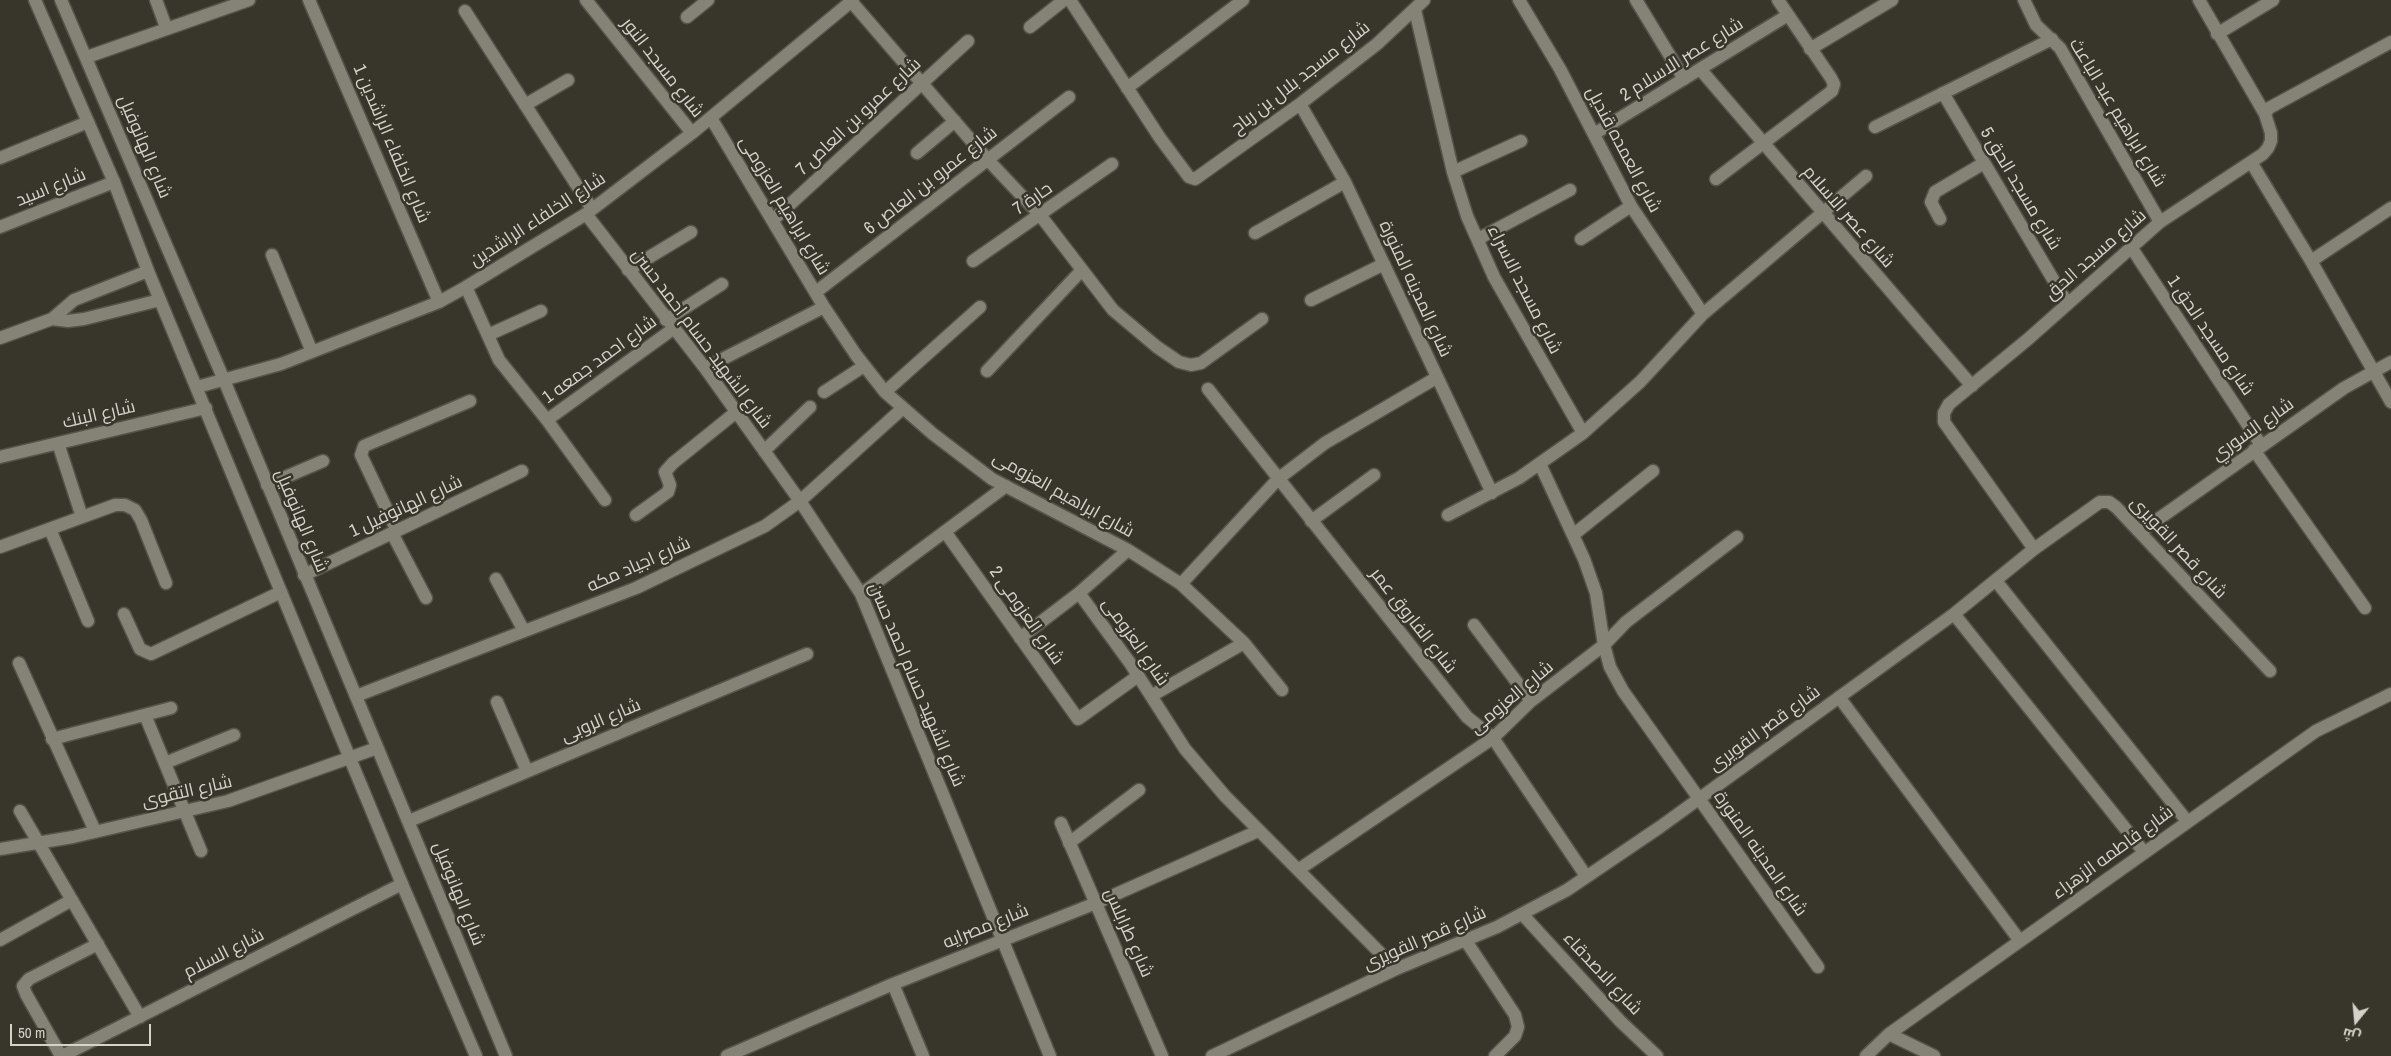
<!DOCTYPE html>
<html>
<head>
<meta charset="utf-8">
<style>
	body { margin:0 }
	#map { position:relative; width:2391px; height:1056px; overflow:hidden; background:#38362a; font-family:"Archivo Narrow",Cairo,sans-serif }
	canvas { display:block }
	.north { position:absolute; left:2331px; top:996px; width:50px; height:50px; -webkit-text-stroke:4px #38362a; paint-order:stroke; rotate:197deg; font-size:14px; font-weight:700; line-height:20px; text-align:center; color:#d4d3cb }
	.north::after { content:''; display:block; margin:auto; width:18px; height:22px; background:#d4d3cb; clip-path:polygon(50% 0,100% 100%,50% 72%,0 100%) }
	.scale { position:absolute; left:10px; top:1024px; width:141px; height:22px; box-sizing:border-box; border:2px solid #d4d3cb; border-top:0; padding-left:6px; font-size:15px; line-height:18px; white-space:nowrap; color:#d4d3cb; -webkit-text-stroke:4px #38362a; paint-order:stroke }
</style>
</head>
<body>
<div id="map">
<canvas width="2391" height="1056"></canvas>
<div class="north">ش</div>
<div class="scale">50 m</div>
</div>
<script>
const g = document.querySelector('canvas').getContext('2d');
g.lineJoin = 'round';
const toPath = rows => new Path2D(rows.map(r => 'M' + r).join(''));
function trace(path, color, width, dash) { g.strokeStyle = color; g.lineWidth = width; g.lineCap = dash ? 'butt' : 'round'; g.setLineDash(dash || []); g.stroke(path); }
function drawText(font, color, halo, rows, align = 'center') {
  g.font = font + ' "Archivo Narrow",Cairo,sans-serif'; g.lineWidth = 5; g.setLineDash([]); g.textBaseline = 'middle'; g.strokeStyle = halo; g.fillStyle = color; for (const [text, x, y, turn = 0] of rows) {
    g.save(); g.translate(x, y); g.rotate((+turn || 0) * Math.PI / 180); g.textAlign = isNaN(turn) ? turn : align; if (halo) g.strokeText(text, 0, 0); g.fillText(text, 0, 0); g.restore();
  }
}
const minor = toPath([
	[156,0,166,27],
	[309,0,439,302],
	[586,0,692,133],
	[850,0,988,160,1040,215,1113,310,1157,347,1179,362,1191,365,1201,363,1262,319],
	[1070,0,1160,138,1189,177,1195,179,1300,104,1377,44,1424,0],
	[1519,0,1560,69,1631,206,1703,314],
	[1636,0,1684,79],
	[2024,0,2036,25,2060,48,2160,222],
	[2199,0,2265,114],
	[1415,10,1453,172,1467,216,1494,277,1583,433],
	[465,11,592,209],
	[687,17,708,0],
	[1030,27,1064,0],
	[2217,34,2273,0],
	[1810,49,1892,0],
	[87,57,249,0],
	[1700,69,1972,386],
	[1127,88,1243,0],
	[1943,93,2067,303],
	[1300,104,1345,182,1492,493],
	[525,105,568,80],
	[711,118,824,307,856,355,885,392,933,434,992,479,1128,550,1181,584,1244,643,1282,690],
	[1875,127,2052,39],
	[1594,134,1788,15],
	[917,153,955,121],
	[0,158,88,122],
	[2251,162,2311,261,2391,402],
	[1453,172,1521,141],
	[1716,179,1832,91,1834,84,1831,78,1778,0],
	[586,214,705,368,800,501,861,594,1050,1056],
	[774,219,968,41],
	[1940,219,1931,202,1935,192,1984,163],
	[0,227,114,182],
	[1255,233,1345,182],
	[1478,239,1570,190],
	[1581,239,1631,206],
	[2131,247,2261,445],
	[272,255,312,352],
	[973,261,1112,164],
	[2311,261,2391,208],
	[628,270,691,232],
	[466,287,499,360,547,420,605,500],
	[816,292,1069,97],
	[1311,300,1384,264],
	[52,319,68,321,84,319,160,300],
	[666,320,722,284],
	[488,335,541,311],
	[0,338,52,319,74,300,148,271],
	[705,368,824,307],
	[987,371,1081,271],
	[197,387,281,364,439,302,466,287,586,214,692,133,853,0],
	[1208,389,1467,717,1493,738,1586,876],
	[824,392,864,366],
	[885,392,980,307],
	[547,420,673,329],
	[58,443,82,517],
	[2254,450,2365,608],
	[764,451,810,407],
	[0,457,206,408],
	[1540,464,1584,559,1596,593,1604,645,1610,667,1623,691,1818,967],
	[267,485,323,461],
	[636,515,668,492,670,485,665,472,673,463,735,413],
	[1448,515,1519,478,1583,433,1640,382,1703,314,1866,176],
	[1311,521,1374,475],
	[50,529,88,621],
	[397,531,361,455,364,446,470,401],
	[2140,532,2344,388,2391,362],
	[392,533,426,598],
	[946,533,1078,719,1138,676],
	[1573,535,1653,471],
	[0,547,115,505,125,505,135,510,141,520,166,583],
	[2034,549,1944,422,1944,413,1949,404,2027,340,2160,222,2263,154,2268,148,2271,141,2271,133,2265,114,2269,108,2391,42],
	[304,575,522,471],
	[496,579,524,631],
	[1996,581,2187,821],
	[1181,584,1278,479,1325,443,1436,378],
	[1079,593,1130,663,1185,749,1225,796,1396,969],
	[861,594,1006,486],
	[124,614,140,649,151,654,281,592],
	[1954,614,2144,852],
	[1474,625,1531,701],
	[1020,638,1079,593,1128,550],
	[19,663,95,831],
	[356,696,636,588,765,526,800,501,903,408],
	[1151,696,1244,643],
	[1839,697,2020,941],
	[497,702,527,771],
	[145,715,201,851],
	[52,739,171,708],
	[165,763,234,735],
	[20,811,140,1017],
	[409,821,807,654],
	[1061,823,1162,1056],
	[1069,843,1139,790],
	[0,849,73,837,228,801,377,748],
	[1298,870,1493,738,1531,701,1604,645,1626,622,1737,537],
	[1523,915,1620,1021,1657,1056],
	[0,940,72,900],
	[1466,941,1515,1015,1518,1027,1515,1036,1495,1056],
	[893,984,923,1056],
	[1889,1034,1934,1056],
	[61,1056,26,994,23,986,29,979,98,944],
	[62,1056,402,884],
	[727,1056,893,984,1096,903,1258,831],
	[1212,1056,1396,969,1497,927,1567,890,1660,827,1954,614,2034,549,2100,502,2109,502,2116,507,2270,671],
	[1866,1056,1889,1034,2316,731,2391,694]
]);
const tertiary = toPath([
	[35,0,114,182,148,271,402,884,476,1056],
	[61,0,224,380,506,1056]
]);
const streetNames = [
	["شارع عصر الاسلام 2",1682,60,-32],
	["شارع مسجد النور",662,68,52],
	["شارع مسجد بلال بن رباح",1301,78,-38],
	["شارع ابراهيم عبد الباعث",2117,113,59],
	["شارع عمرو بن العاص 7",859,117,-43],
	["شارع الخلفاء الراشدين 1",391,144,67],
	["شارع الهانوفيل",144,147,67],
	["شارع العمده قنديل",1623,150,62],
	["شارع عمرو بن العاص 6",931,181,-38],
	["شارع اسيد",51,188,-22],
	["شارع مسجد الحق 5",2020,189,59],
	["حارة 7",1033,199,-35],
	["شارع ابراهيم العزومى",784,206,59],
	["شارع عصر الاسلام",1848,217,49],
	["شارع الخلفاء الراشدين",538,220,-33],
	["شارع مسجد الحق",2096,255,-41],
	["شارع المدينه المنورة",1415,289,65],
	["شارع مسجد الاسراء",1524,290,63],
	["شارع مسجد الحق 1",2210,336,56],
	["شارع الشهيد حسام احمد حسن",701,339,53],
	["شارع احمد جمعه 1",600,360,-36],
	["شارع البنك",99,415,-13],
	["شارع السوري",2253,430,-35],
	["شارع ابراهيم العزومى",1063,495,29],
	["شارع الهانوفيل 1",406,507,-25],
	["شارع الهانوفيل",301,521,67],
	["شارع قصر القويرى",2178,548,47],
	["شارع اجياد مكه",639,565,-24],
	["شارع العزومى 2",1026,616,55],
	["شارع الفاروق عمر",1413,621,52],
	["شارع العزومى",1135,642,55],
	["شارع الشهيد حسام احمد حسن",916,685,67],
	["شارع العزومى",1512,698,-40],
	["شارع الروبى",601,721,-23],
	["شارع قصر القويرى",1765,729,-36],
	["شارع التقوى",187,792,-13],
	["شارع فاطمه الزهراء",2113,853,-36],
	["شارع المدينه المنورة",1760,854,55],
	["شارع الهانوفيل",458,894,68],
	["شارع مصرايه",986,927,-22],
	["شارع طرابلس",1128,933,66],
	["شارع قصر القويرى",1425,939,-24],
	["شارع السلام",224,954,-27],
	["شارع الاصدقاء",1602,974,47]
];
trace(minor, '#56544a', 15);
trace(tertiary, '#56544a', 15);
trace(minor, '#858375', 12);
trace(tertiary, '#858375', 12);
drawText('18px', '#d4d3cb', '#38362a', streetNames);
</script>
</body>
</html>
